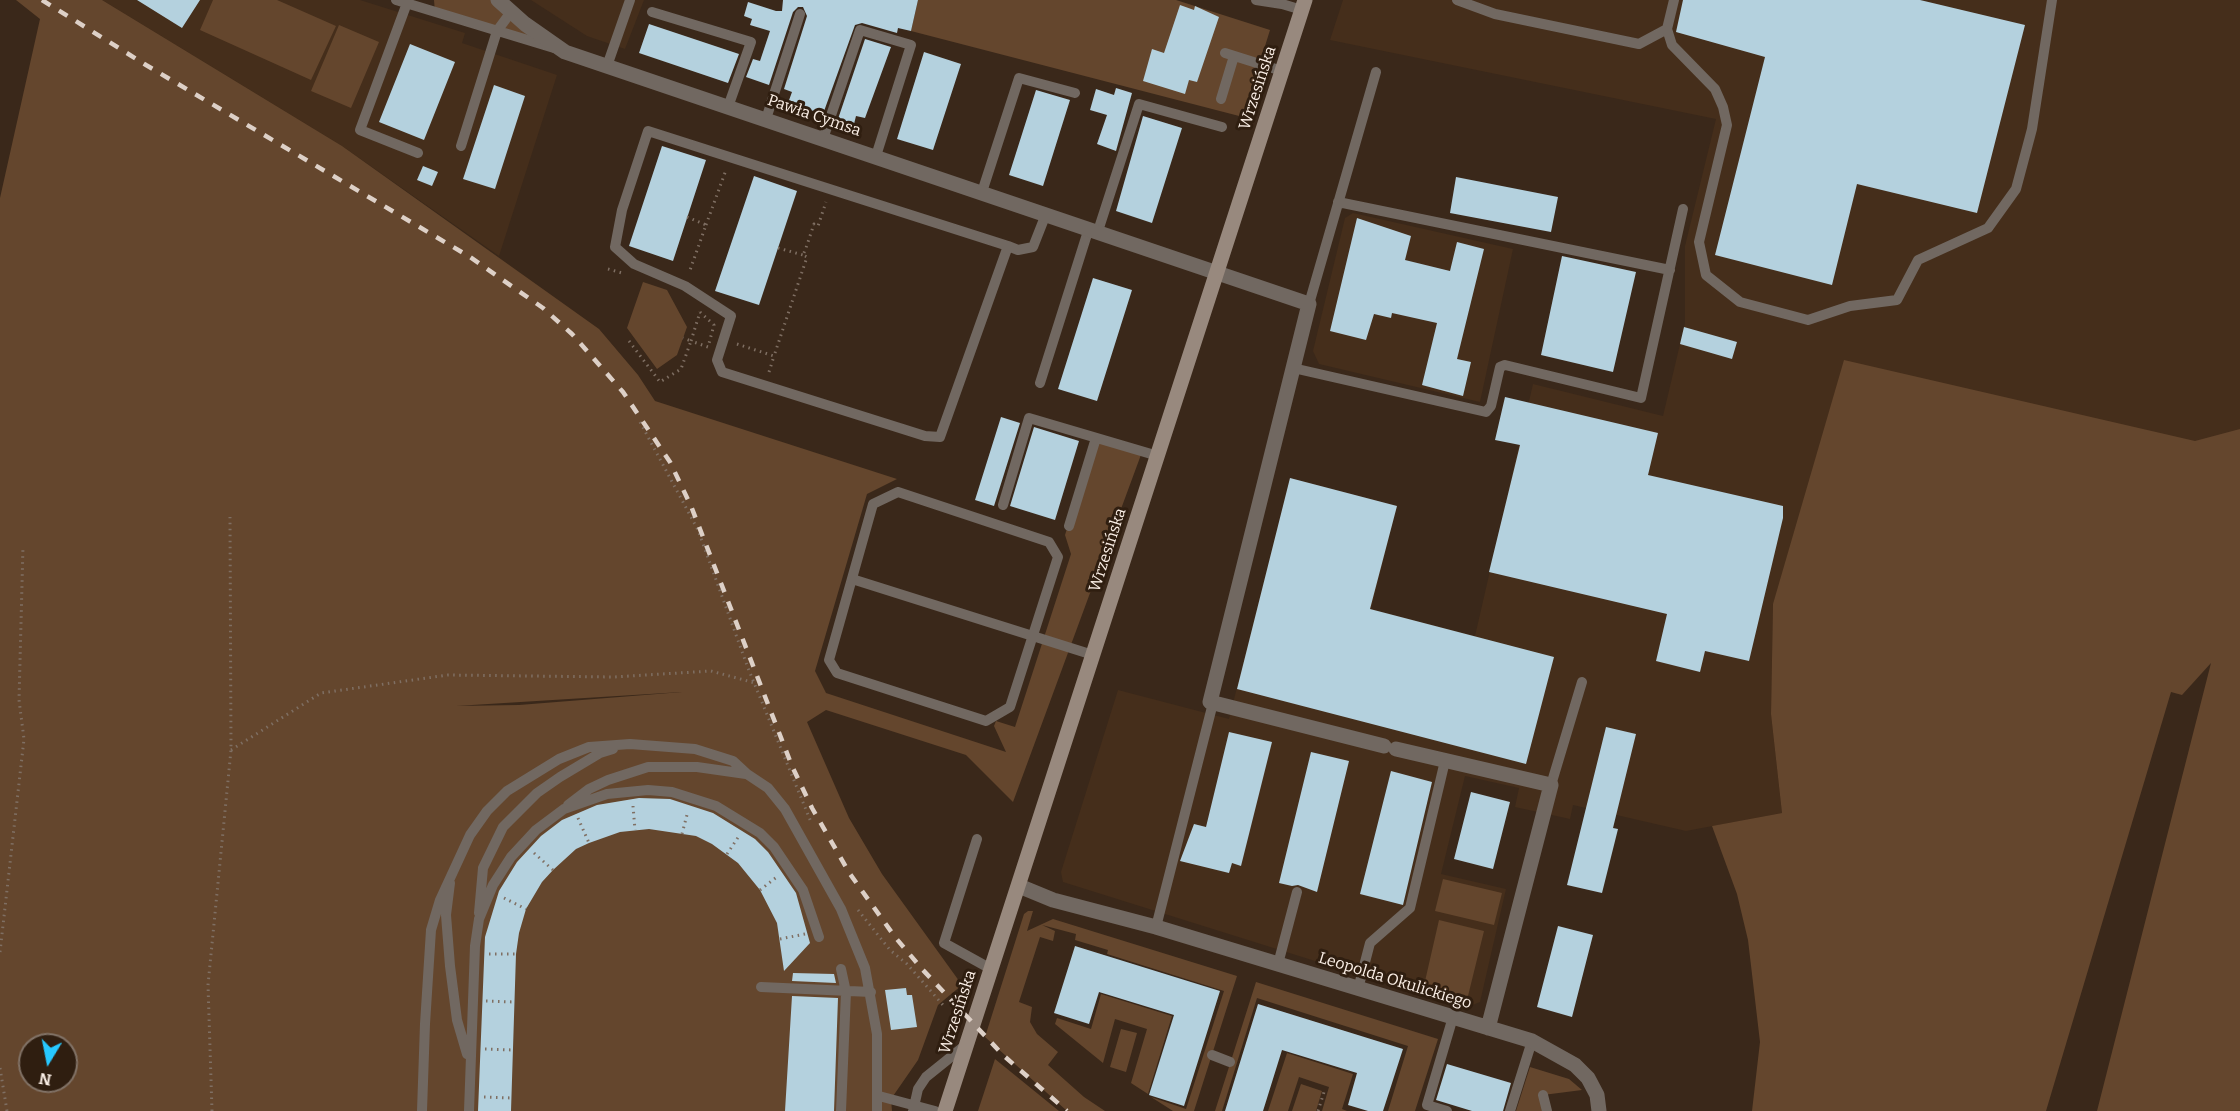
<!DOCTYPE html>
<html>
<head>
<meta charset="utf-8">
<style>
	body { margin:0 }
	#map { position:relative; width:2240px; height:1111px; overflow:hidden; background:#3a281a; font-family:Bitter,serif }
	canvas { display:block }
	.north { position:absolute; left:18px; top:1033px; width:60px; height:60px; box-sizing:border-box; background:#2f1e10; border:2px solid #817266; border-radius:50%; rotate:190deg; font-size:16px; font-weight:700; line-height:24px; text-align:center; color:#fbefe6 }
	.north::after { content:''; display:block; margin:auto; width:21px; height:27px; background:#27c8ff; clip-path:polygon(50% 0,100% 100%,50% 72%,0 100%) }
</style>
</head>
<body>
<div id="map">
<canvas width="2240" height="1111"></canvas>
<div class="north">N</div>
</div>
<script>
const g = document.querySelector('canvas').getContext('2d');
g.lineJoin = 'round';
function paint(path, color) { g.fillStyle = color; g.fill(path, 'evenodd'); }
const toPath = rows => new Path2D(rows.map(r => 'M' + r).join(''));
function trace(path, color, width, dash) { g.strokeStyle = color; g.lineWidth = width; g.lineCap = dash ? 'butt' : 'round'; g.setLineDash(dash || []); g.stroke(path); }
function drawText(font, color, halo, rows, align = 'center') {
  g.font = font + ' Bitter,serif'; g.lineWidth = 6; g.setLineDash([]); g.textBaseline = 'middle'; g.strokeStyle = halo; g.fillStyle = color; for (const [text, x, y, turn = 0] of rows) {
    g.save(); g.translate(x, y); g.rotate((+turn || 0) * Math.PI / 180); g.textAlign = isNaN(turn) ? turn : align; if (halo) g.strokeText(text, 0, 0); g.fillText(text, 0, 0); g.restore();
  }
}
const built = toPath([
	[102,0,360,0,465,33,462,43,557,75,499,256,342,146],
	[531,0,644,0,625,49,587,36],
	[1343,0,2240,0,2240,452,1773,604,1771,714,1782,813,1686,831,1573,805,1570,819,1515,807,1519,788,1465,776,1441,874,1506,889,1480,1002,1465,1008,1063,882,1061,872,1118,690,1229,719,1290,478,1397,506,1371,609,1475,636,1533,384,1663,416,1685,323,1685,246,1716,119,1330,40],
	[1353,213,1513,249,1480,402,1319,364,1313,351,1345,218]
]);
const green = toPath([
	[16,0,102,0,342,146,599,329,638,375,655,401,897,479,867,494,815,671,826,693,1006,752,994,726,996,721,1015,727,1071,554,1065,535,1096,438,1142,452,1013,802,966,755,826,710,807,722,849,818,882,874,962,985,938,1005,918,1060,891,1099,892,1111,0,1111,0,198,40,19],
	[682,692,519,705,456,706],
	[30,1045,66,1045,66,1081,30,1081],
	[213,0,277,0,336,26,311,80,200,30],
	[434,0,498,0,565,52,435,12],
	[918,0,1176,0,1270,30,1243,117,911,31],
	[339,25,379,42,351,108,311,91],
	[643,282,667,290,687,327,677,355,657,369,627,328],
	[1844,360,2195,441,2240,429,2240,1111,2097,1111,2211,663,2182,695,2171,692,2046,1111,1752,1111,1760,1042,1748,940,1737,894,1712,826,1782,813,1771,714,1773,604],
	[1443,879,1502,893,1494,925,1435,911],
	[1028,911,1033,911,1027,931,1053,919,1237,976,1194,1111,1173,1111,1151,1097,1186,1109,1224,991,1107,954,1108,950,1075,940,1076,934,1042,925,1055,931,1053,941,1040,937,1019,1002,1032,1007,1030,1022,1037,1034,1058,1052,1048,1065,1084,1097,1105,1111,1067,1111,985,1037,1024,914],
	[1439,920,1484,931,1467,1000,1423,990],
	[1256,982,1438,1039,1415,1111,1388,1111,1408,1046,1257,998,1222,1111,1215,1111],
	[1101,994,1172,1016,1148,1094,1131,1083,1147,1029,1115,1019,1103,1063,1055,1024,1057,1018,1091,1029],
	[1121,1029,1137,1033,1126,1072,1110,1067],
	[1287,1053,1353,1074,1342,1109,1347,1111,1322,1111,1329,1087,1299,1077,1288,1111,1268,1111],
	[995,1059,1059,1111,978,1111],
	[1530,1067,1569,1079,1582,1090,1543,1095,1548,1111,1516,1111],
	[1301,1084,1322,1091,1316,1111,1292,1111]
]);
const building = toPath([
	[137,0,200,0,182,28],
	[783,0,918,0,911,31,898,28,897,33,862,23,855,25,823,114,788,103,792,92,784,89,807,16,803,7,798,7,793,12,769,85,746,77,753,59,760,61,770,31,750,25,752,19,744,16,748,2,776,11,782,11],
	[1683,0,1920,0,2025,25,1977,213,1857,184,1832,285,1715,255,1765,57,1676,32],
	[1180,5,1194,10,1195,6,1219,17,1197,82,1189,80,1185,94,1143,81,1152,49,1164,53],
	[649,24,739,54,728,83,639,53],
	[865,39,891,47,865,118,856,116,854,124,838,119],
	[410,44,455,62,424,140,379,122],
	[924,52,961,64,933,150,897,139],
	[494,85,525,96,495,189,463,179],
	[1116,88,1132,93,1116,151,1097,144,1107,115,1090,110,1096,89,1114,95],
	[1036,90,1070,100,1043,186,1009,175],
	[1143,116,1182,128,1152,223,1116,211],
	[662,146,706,160,673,261,629,246],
	[423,166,438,172,432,186,417,180],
	[754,176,797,191,759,305,715,291],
	[1456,177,1558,197,1551,232,1450,213],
	[1357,218,1411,236,1405,260,1450,271,1457,242,1484,249,1457,359,1471,362,1463,396,1422,385,1437,323,1392,313,1391,318,1374,314,1366,340,1330,331],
	[1562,256,1636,272,1613,372,1541,355],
	[1093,278,1132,290,1097,401,1058,389],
	[1684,327,1737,342,1732,359,1680,344],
	[1505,397,1658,433,1648,475,1783,506,1783,518,1749,661,1705,651,1700,672,1656,661,1667,614,1489,572,1520,445,1495,440],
	[1001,417,1020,423,994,506,975,500],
	[1034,427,1079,441,1055,520,1010,506],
	[1290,478,1397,506,1370,609,1554,657,1526,764,1237,689],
	[1606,727,1636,734,1613,828,1618,829,1602,893,1567,885],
	[1229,732,1272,742,1241,866,1232,863,1229,873,1180,861,1194,824,1206,827],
	[1311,752,1349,761,1317,892,1298,885,1292,886,1279,883],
	[1391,771,1432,782,1403,905,1360,894],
	[1471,792,1510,802,1493,869,1454,859],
	[639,798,670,799,713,813,755,839,768,852,796,893,810,943,784,971,777,923,760,890,738,863,712,844,696,836,649,829,620,832,589,843,576,849,553,870,542,882,526,909,519,933,516,954,511,1111,478,1111,485,937,499,891,517,862,541,836,562,820,597,805],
	[1558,926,1593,935,1572,1017,1537,1007],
	[1075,946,1220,991,1184,1106,1149,1095,1174,1015,1099,992,1089,1024,1054,1013],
	[793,973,834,974,836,983,792,981],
	[906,988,907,995,912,995,917,1027,891,1030,885,990],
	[792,996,838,998,834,1111,785,1111],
	[1258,1004,1403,1049,1383,1111,1368,1111,1348,1105,1357,1073,1282,1050,1263,1111,1225,1111],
	[1447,1064,1511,1083,1503,1111,1472,1111,1436,1100]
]);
const path = toPath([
	[687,217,706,225,689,273],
	[706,225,726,170],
	[778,248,803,255],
	[608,269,622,273],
	[700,312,714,325,708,347,691,341,700,312],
	[629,341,660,382,681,369,691,341,683,338],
	[737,344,774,356,807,257,803,255,806,248,814,224,818,226,826,202],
	[769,372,774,356],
	[640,422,698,530,748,668,811,822],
	[231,750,321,693,448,675,614,677,711,671,755,683],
	[633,806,635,830],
	[578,818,589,843],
	[682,834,688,811],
	[534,853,553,870],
	[727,854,739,836],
	[760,890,778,876],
	[504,898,526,909],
	[858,910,890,950,907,964,943,1005],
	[780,939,805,934],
	[0,952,24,739,19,700,23,546],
	[489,954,516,954],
	[486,1001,514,1002],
	[485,1049,513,1050],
	[0,1068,7,1111],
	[484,1097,512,1098],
	[212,1111,208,985,231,750,230,517],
	[1318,1111,1325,1089]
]);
const lane = toPath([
	[396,0,554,48],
	[1256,0,1282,4,1302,10],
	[1457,0,1495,14,1639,44,1667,29],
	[1674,0,1667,29,1672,45,1715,89,1723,107,1727,125,1699,242,1706,275,1740,302,1808,320,1850,306,1897,300,1918,260,1988,228,2016,189,2032,129,2052,0],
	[407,3,360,130,418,153],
	[652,12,751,42,728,107],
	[1225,53,1282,71],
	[607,66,630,0],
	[1221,99,1234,56],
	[766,119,800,14],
	[823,139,860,30,911,45,876,156],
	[461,146,497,31,511,12],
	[982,192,1019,78,1075,93],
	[1338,202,1670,270],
	[1098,231,1139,104,1222,127],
	[1008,246,648,131,622,210,615,247,634,264,685,286,731,316,717,360,722,372,925,436,940,437,1008,246,1018,250,1033,247,1046,214],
	[1309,304,1376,72],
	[1293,368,1486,412,1491,406,1500,367,1505,365,1641,398,1683,209],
	[1040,383,1089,228],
	[898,492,1049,542,1058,557,1010,707,986,721,837,673,829,660,873,504,898,492],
	[1003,505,1029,418,1158,456],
	[1069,526,1096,438],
	[852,579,1093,655],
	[1551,785,1582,682],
	[568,805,589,789,608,780,648,767,697,767,746,774],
	[977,839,944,943,991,969],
	[450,883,446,915,450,966,457,1020,467,1054],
	[479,913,483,868,503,827,537,793,560,777,600,753,613,749],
	[1156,927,1213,703],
	[1278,964,1297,892],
	[841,969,846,992,841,1111],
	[761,987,871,992],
	[1358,989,1370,943,1410,908,1445,761],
	[1212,1055,1230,1062],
	[1543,1095,1547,1111],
	[879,1096,935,1111],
	[422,1111,425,1024,431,930,440,900,470,835,487,811,507,791,559,759,589,747,630,744,695,749,733,761,747,774,768,788,785,809,841,909,865,968,877,1034,877,1111],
	[469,1111,475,946,479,919,493,885,511,857,536,830,564,809,607,794,648,790,672,792,716,806,760,833,774,847,803,890,819,937],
	[913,1111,918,1089,926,1077,967,1044],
	[1447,1111,1427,1105,1453,1017],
	[1510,1111,1532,1041]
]);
const street = toPath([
	[498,0,525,24,565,52,1309,304,1210,702,1384,746],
	[1396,749,1551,785,1488,1028],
	[1019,886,1053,900,1156,927,1532,1041,1575,1065,1588,1078,1597,1095,1599,1111]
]);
const secondary = toPath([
	[945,1111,1305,0]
]);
const rail = toPath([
	[42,0,146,65,470,257,543,308,572,334,623,392,670,462,691,506,792,766,812,808,850,874,895,937,922,969,1004,1056,1067,1111]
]);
const streetNames = [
	["Wrzesińska",1258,88,-72],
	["Pawła Cymsa",814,116,19],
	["Wrzesińska",1108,550,-72],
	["Leopolda Okulickiego",1395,981,17],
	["Wrzesińska",958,1012,-72]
];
paint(built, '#452e1b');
paint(green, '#64462d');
paint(building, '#b4d1de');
trace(path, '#7f6f63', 3, [1.5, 4.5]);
trace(lane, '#716861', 10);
trace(street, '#716861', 15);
trace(secondary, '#98897e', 15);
trace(rail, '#ddd0c7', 4.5, [10, 10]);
drawText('16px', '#fbefe6', '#2f1e10', streetNames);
</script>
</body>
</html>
